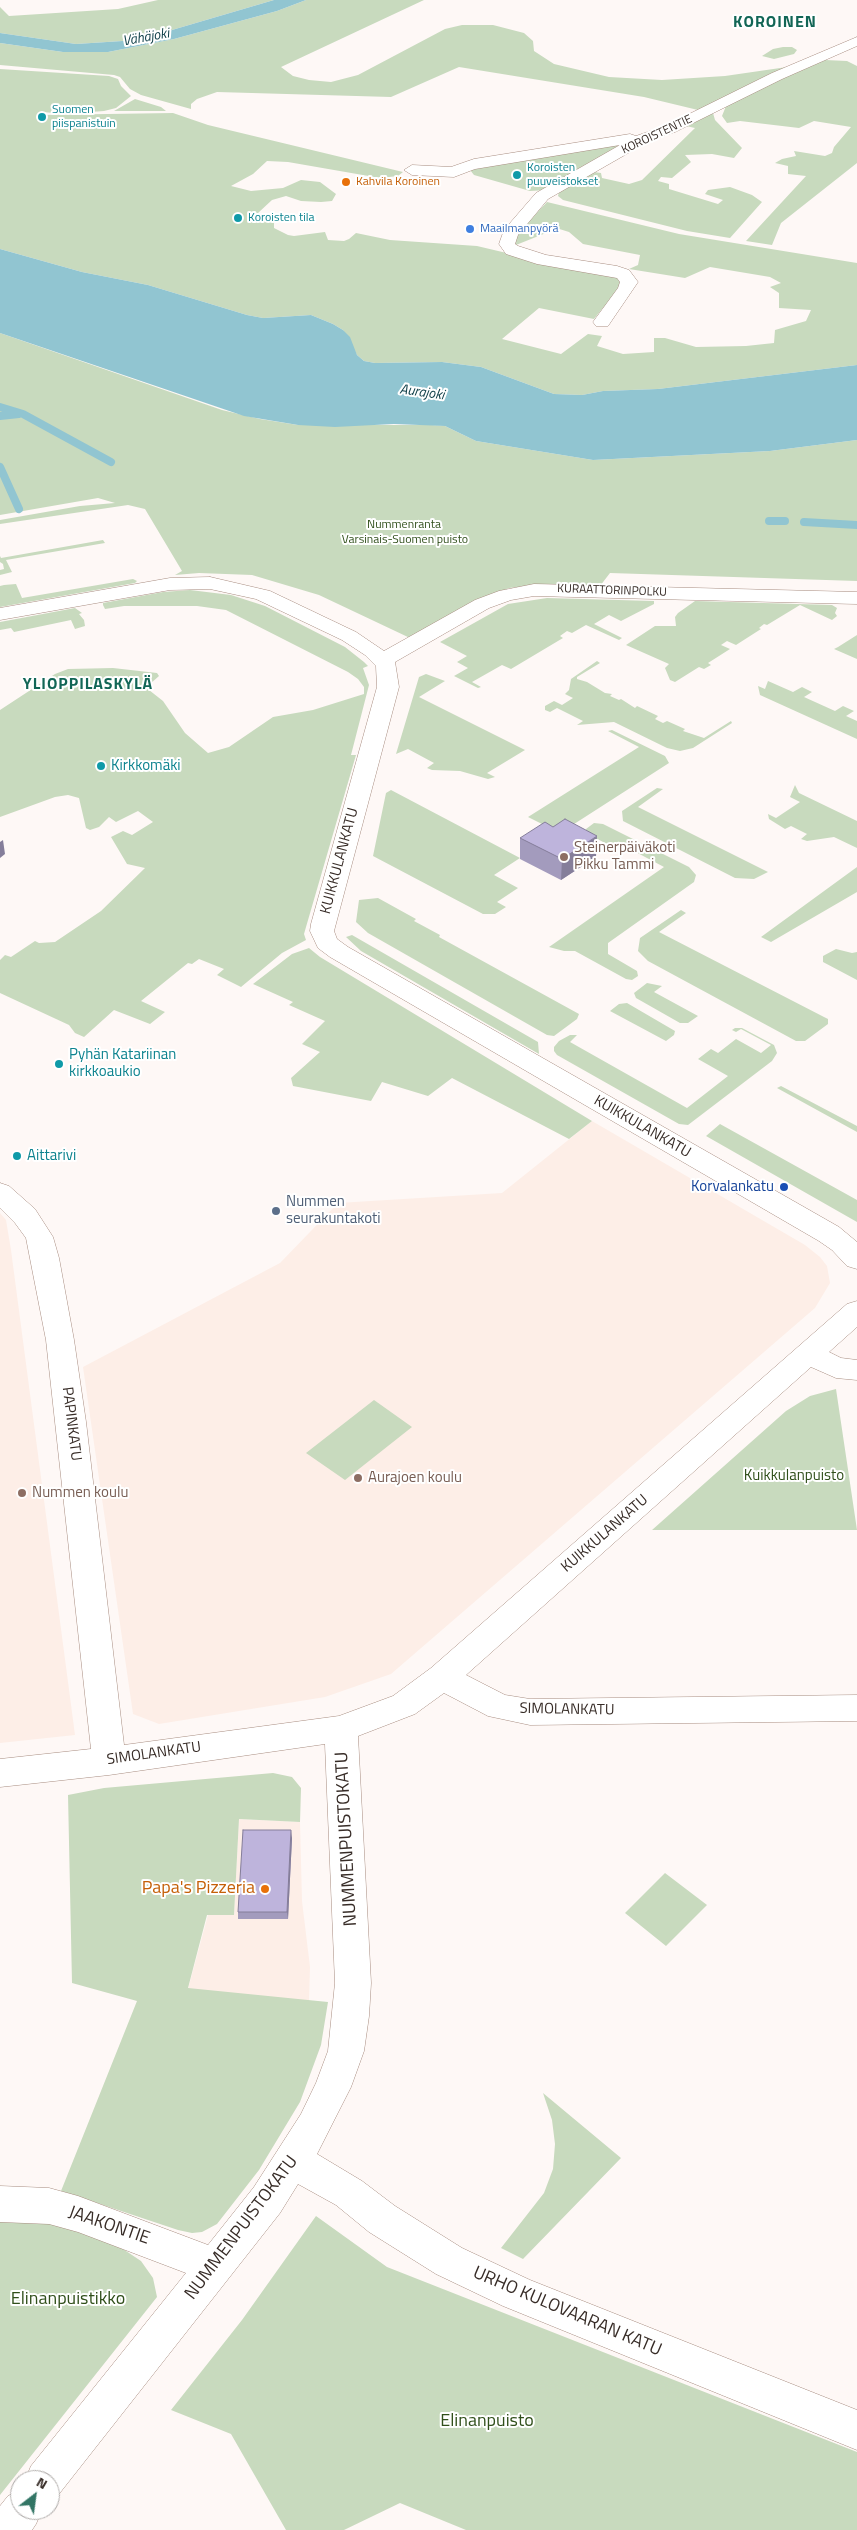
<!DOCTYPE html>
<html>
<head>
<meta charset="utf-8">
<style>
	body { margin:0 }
	#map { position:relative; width:857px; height:2530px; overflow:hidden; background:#fef8f6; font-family:"Titillium Web",sans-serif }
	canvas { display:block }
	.north { position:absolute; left:10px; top:2470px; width:50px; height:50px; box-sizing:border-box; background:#fff; border:1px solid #afaba9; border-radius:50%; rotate:30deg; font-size:14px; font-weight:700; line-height:20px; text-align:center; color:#372c27 }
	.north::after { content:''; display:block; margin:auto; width:18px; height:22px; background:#327565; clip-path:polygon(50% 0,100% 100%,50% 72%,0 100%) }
</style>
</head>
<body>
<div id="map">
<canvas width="857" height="2530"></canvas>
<div class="north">N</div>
</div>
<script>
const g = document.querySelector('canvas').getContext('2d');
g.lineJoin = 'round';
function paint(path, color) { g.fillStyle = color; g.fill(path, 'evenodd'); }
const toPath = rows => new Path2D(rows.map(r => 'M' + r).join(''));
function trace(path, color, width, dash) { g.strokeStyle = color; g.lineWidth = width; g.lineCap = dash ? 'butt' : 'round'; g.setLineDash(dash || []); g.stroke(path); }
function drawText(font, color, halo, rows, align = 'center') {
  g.font = font + ' "Titillium Web",sans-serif'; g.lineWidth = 4; g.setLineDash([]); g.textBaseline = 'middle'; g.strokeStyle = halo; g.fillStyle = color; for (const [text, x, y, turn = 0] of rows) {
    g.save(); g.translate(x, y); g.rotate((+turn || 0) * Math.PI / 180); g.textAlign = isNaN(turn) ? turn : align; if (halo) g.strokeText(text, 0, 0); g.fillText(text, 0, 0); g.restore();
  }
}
const built = toPath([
	[592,1121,805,1245,820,1257,827,1266,830,1283,815,1308,391,1674,325,1697,159,1724,133,1714,83,1367,280,1263,338,1203,502,1193],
	[0,1213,6,1220,11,1250,75,1735,0,1743],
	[239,1819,300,1822,302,1901,310,1967,309,2001,188,1989,208,1915,234,1915]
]);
const green = toPath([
	[158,0,274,0,138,40,76,44,0,33,0,7,9,16,118,9],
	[306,0,424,0,281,67,293,76,309,80,331,82,358,75,445,29,462,25,493,25,524,33,533,41,534,51,554,64,609,77,662,80,725,76,794,66,698,110,644,97,459,67,391,97,217,92,197,99,191,104,191,109,141,95,130,89,120,77,114,75,0,65,0,43,63,52,108,52,174,39,277,11],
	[783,47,792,47,797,50,794,54,774,59,762,56,773,49],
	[825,60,847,61,857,66,857,163,781,223,772,245,746,241,806,176,788,174,788,166,775,163,782,159,796,156,794,151,825,156,832,153,834,147,851,127,814,121,799,128,740,121,727,123,722,116,726,106,781,78],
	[0,69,109,76,118,79,121,86,131,96,116,108,104,111,63,114,43,112,40,113,42,115,173,113,208,125,403,172,398,176,380,178,288,162,267,161,253,174,231,186,251,191,283,188,301,180,320,182,336,194,332,201,321,202,301,201,286,196,272,200,258,213,274,220,274,228,288,235,294,236,325,232,328,240,344,241,349,239,356,233,390,240,477,246,532,259,603,271,623,281,612,301,602,309,594,319,539,308,502,339,561,354,588,334,602,336,597,346,623,354,654,352,654,338,665,338,696,347,746,346,774,343,775,330,806,321,811,310,779,308,779,293,770,287,781,283,770,277,710,267,685,278,629,269,638,265,640,255,583,244,569,232,553,227,546,233,516,245,511,240,547,202,679,234,857,263,857,365,658,389,603,391,582,395,554,394,481,367,442,362,375,363,364,361,357,355,343,330,333,324,311,315,263,318,247,315,148,285,82,272,0,249],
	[135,99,161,107,166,111,114,111],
	[713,113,715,120,742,148,734,158,712,154,685,155,691,162,672,178,661,177,658,181,669,184,669,189,718,204,723,200,705,194,708,190,730,187,752,195,762,202,730,238,687,231,563,200,558,196,559,192,594,172,601,173,602,178,629,184,642,180,695,128,686,126],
	[636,140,547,190,530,191,474,175,470,170],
	[0,333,222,410,260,419,298,425,431,425,445,426,476,441,593,460,770,451,857,440,857,581,610,573,600,586,546,584,509,588,466,606,410,638,319,595,252,575,199,573,175,575,182,571,145,509,128,505,0,524,0,520,80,506,115,503,98,498,0,515],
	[103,540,105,543,6,560,12,572,0,575,0,570,4,569,3,564,0,562,0,556,1,558],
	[133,579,137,581,135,583,0,607,0,586,4,585,16,584,22,598],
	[190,590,231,595,265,606,345,647,364,662,368,666,363,668,369,685,351,755,356,755,306,927,304,934,306,940,282,953,241,987,217,975,224,969,199,959,192,964,188,963,141,1001,165,1012,150,1024,114,1010,84,1037,75,1033,69,1025,0,993,0,960,5,955,11,957,35,941,39,943,55,942,101,911,145,868,127,864,111,837,123,831,132,835,153,822,138,811,116,822,109,817,99,827,90,830,86,828,79,798,68,795,55,797,0,817,0,710,55,674,68,669,113,668,157,673,159,676,150,684,149,690,163,701,185,733,208,753,229,747,273,717,313,710,364,694,364,687,358,679,348,672,226,610,197,606,124,606,105,609,103,605,103,603,163,592],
	[547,598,654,601,654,604,621,621,609,615,594,624,622,638,619,640,586,625,572,633,567,631,560,636,563,638,511,669,502,665,472,682,481,687,478,688,454,676,468,668,457,662,467,656,440,642,508,604],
	[695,601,832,605,837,608,835,613,837,616,832,620,800,605,767,625,764,624,759,628,761,629,736,645,727,641,721,645,730,649,708,663,711,665,704,669,699,667,675,682,670,680,665,668,669,664,626,645,655,626,676,626,675,617,678,613],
	[75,608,82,613,79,614,84,620,85,626,75,629,71,620,14,632,11,628,0,630,0,622],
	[857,635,857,659,834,649,838,647],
	[597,661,600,663,577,677,577,679,587,682,605,693,612,694,610,696,619,700,621,699,635,708,637,706,658,716,655,719,663,723,667,721,685,729,683,731,704,738,731,721,732,723,693,748,680,751,667,748,614,722,577,725,583,721,557,708,550,712,545,710,545,706,554,701,562,705,573,698,565,694,569,690,571,679],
	[426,674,445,681,419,697,525,750,487,773,495,777,488,779,460,771,432,770,427,768,434,763,408,749,396,754,419,677],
	[768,681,793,692,802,687,812,692,804,697,835,711,843,706,854,711,846,716,857,721,857,739,760,695,758,686,765,689],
	[612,730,665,756,669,763,571,826,550,828,528,817,639,747,608,731],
	[795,785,799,793,857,821,857,848,834,837,807,841,801,839,807,834,791,826,785,829,769,819,768,814,776,818,800,802,790,797],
	[657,788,663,789,638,807,768,872,754,879,735,878,623,821,622,811],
	[391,790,520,858,494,875,518,888,497,902,506,907,495,914,483,914,373,856,386,793],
	[594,823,603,824,689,867,696,875,694,882,608,943,608,954,637,971,638,976,632,980,626,979,575,951,564,951,549,947,664,867,630,849,624,853,586,833,586,829],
	[857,867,857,892,771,942,761,937],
	[378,898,416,919,414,921,440,935,439,937,579,1014,577,1019,554,1036,547,1035,368,933,356,922,359,900],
	[681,910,686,913,659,932,824,1017,828,1019,828,1024,805,1041,796,1041,648,961,638,951,640,938],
	[352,935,538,1042,539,1054,361,951,346,937],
	[309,948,320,957,592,1121,569,1139,452,1078,428,1096,382,1082,371,1101,293,1086,291,1078,320,1052,302,1044,325,1021,289,1005,293,1002,253,984,292,954],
	[836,949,852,953,857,952,857,980,823,962,823,956],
	[647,983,662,986,654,992,698,1016,688,1023,680,1023,636,998,634,993],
	[627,1003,675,1031,674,1035,666,1041,610,1011,619,1004],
	[735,1028,742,1028,774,1045,777,1053,772,1061,688,1125,679,1124,557,1055,554,1051,554,1047,559,1041,570,1035,577,1035,570,1042,687,1108,728,1076,698,1059,711,1049,718,1053,736,1039,761,1053,771,1045,741,1029,736,1032,732,1030],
	[781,1086,857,1126,857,1132,777,1088],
	[720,1124,857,1200,857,1222,706,1136],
	[836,1389,857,1530,652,1530,786,1411,810,1396],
	[374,1400,412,1427,345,1480,306,1453],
	[273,1773,292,1777,301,1788,300,1822,239,1819,234,1915,207,1915,188,1988,328,2002,321,2045,300,2102,259,2170,217,2224,202,2232,192,2233,178,2230,61,2191,137,2001,72,1983,68,1795,104,1788],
	[665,1873,707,1905,666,1946,625,1913],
	[543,2093,621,2158,523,2259,501,2248,544,2193,553,2169,555,2144,552,2120],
	[316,2216,387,2267,857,2452,857,2530,466,2530,400,2503,344,2530,286,2530,231,2434,171,2410,242,2320],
	[40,2219,99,2236,120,2247,141,2261,153,2278,157,2297,0,2495,0,2220]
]);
const water = toPath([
	[274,0,306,0,277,11,174,39,108,52,63,52,0,43,0,33,76,44,138,40],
	[0,249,82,272,148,285,247,315,263,318,311,315,333,324,343,330,350,337,357,355,364,361,375,363,442,362,481,367,554,394,582,395,603,391,658,389,857,365,857,440,770,451,593,460,476,441,445,426,394,424,335,427,298,425,244,416,0,333]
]);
const stream = toPath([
	[0,407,23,414,111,462],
	[0,416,19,414],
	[0,467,19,509],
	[769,521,785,521],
	[804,522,857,525]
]);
const minor = toPath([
	[857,37,857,46,782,79,675,132,651,140,548,199,518,235,515,244,518,246,546,255,617,266,629,270,638,282,608,326,596,326,593,322,618,288,620,282,617,278,537,264,506,254,499,244,504,230,536,193,620,145,475,169,454,177,412,175,404,170,412,165,451,167,474,159,630,134,636,136,665,126,772,73,857,37],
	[210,577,270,591,356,632,384,651,475,600,499,591,534,584,857,592,857,604,534,596,511,600,489,608,395,662,399,687,334,931,337,939,348,947,839,1227,857,1242,857,1269,847,1266,832,1250,819,1241,330,957,318,948,310,931,311,924,377,687,376,666,365,655,342,640,256,599,210,589,170,590,0,620,0,608,170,578,210,577],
	[0,1183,9,1186,35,1209,53,1237,59,1258,74,1340,86,1422,124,1745,339,1716,393,1696,431,1668,847,1304,857,1301,857,1327,829,1352,841,1358,857,1360,857,1380,836,1378,811,1367,466,1675,505,1695,530,1699,857,1695,857,1721,530,1725,488,1716,444,1693,415,1714,358,1736,371,1983,369,2016,364,2051,351,2087,317,2154,362,2181,395,2206,462,2248,530,2280,857,2410,857,2450,503,2306,436,2274,369,2232,336,2205,298,2184,280,2213,59,2494,50,2498,50,2480,25,2480,31,2466,186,2273,78,2232,49,2224,0,2222,0,2186,49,2188,78,2196,208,2245,254,2187,301,2114,316,2083,328,2051,335,1983,325,1744,109,1775,0,1787,0,1759,91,1749,46,1340,26,1238,15,1223,0,1208,0,1183],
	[20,2490,20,2510,42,2510,36,2524,32,2530,0,2530,0,2506,8,2496,20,2490]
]);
const wall = toPath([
	[520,838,596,857,561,880,520,859],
	[292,1838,288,1919,238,1919,238,1912]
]);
const shadedWall = toPath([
	[597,836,596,857,561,880,562,859],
	[3,840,5,854,0,858,0,842],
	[291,1830,292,1838,288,1919,287,1912]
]);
const building = toPath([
	[565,819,597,836,562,859,520,838,545,822,553,827,565,819],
	[243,1830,291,1830,287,1912,238,1912,243,1830]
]);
const markers = [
	[42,117,5,"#0f9aa8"],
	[517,175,5,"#0f9aa8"],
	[346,182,5,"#e8710a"],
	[238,218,5,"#0f9aa8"],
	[470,229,5,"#3f7fe0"],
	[101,766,5,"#0f9aa8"],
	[564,857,5,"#8d6e63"],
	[59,1064,5,"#0f9aa8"],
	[17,1156,5,"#0f9aa8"],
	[784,1187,5,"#1a4fb4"],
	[276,1211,5,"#5c6f8a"],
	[358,1478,5,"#8d6e63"],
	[22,1493,5,"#8d6e63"],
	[265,1889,5,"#e8710a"]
];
const farCulturenames = [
	["Suomen",52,110],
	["piispanistuin",52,124],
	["Koroisten",527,168],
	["puuveistokset",527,182],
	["Koroisten tila",248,218]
];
const farStreetnames = [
	["KOROISTENTIE",657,135,-25],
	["KURAATTORINPOLKU",612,591,2]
];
const farFoodnames = [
	["Kahvila Koroinen",356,182]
];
const farShopnames = [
	["Maailmanpyörä",480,229]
];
const farParknames = [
	["Nummenranta",404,525],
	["Varsinais-Suomen puisto",405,540]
];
const farWaternames = [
	["Vähäjoki",146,38,-10],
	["Aurajoki",422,393,8]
];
const cultureNames = [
	["Kirkkomäki",111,766],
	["Pyhän Katariinan",69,1055],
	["kirkkoaukio",69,1072],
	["Aittarivi",27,1156]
];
const educationNames = [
	["Steinerpäiväkoti",574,848],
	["Pikku Tammi",574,865],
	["Aurajoen koulu",368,1478],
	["Nummen koulu",32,1493]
];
const streetNames = [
	["KUIKKULANKATU",340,861,-75],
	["KUIKKULANKATU",642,1127,30],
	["PAPINKATU",71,1424,83],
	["KUIKKULANKATU",605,1534,-41],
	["SIMOLANKATU",567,1710,1],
	["SIMOLANKATU",154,1754,-8]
];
const transitNames = [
	["Korvalankatu",774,1187]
];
const serviceNames = [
	["Nummen",286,1202],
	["seurakuntakoti",286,1219]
];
const parkNames = [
	["Kuikkulanpuisto",794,1476]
];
const farDistrictnames = [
	["KOROINEN",775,23],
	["YLIOPPILASKYLÄ",88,685]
];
const nearStreetnames = [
	["NUMMENPUISTOKATU",347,1839,-93],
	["JAAKONTIE",109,2226,19],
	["NUMMENPUISTOKATU",242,2228,-53],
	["URHO KULOVAARAN KATU",567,2312,23]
];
const nearFoodnames = [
	["Papa's Pizzeria",255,1889]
];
const nearParknames = [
	["Elinanpuistikko",68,2300],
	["Elinanpuisto",487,2422]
];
paint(built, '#fdeee7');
paint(green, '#c8dabe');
paint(water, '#91c5d1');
trace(stream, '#91c5d1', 8);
trace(minor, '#a88d81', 1);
paint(minor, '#fff');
paint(wall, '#a39bbd');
paint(shadedWall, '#857e9a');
paint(building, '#beb4dc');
trace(building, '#857e9a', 1);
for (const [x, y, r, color] of markers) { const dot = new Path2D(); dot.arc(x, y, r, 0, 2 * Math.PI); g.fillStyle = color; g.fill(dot); trace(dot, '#fff', 2); }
drawText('12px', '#0d838f', '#fff', farCulturenames, 'left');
drawText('12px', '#372c27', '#fff', farStreetnames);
drawText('12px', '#c56008', '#fff', farFoodnames, 'left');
drawText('12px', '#366cbe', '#fff', farShopnames, 'left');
drawText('12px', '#304f1b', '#fff', farParknames);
drawText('italic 14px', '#104049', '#fff', farWaternames);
drawText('15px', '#0d838f', '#fff', cultureNames, 'left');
drawText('15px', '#785e54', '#fff', educationNames, 'left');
drawText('15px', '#372c27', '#fff', streetNames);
drawText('15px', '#164399', '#fff', transitNames, 'right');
drawText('15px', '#4e5e75', '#fff', serviceNames, 'left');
drawText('15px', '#304f1b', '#fff', parkNames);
g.letterSpacing = '1px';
drawText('bold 16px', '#126656', '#fff', farDistrictnames);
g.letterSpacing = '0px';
drawText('18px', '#372c27', '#fff', nearStreetnames);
drawText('18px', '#c56008', '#fff', nearFoodnames, 'right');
drawText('18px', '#304f1b', '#fff', nearParknames);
</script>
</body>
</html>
